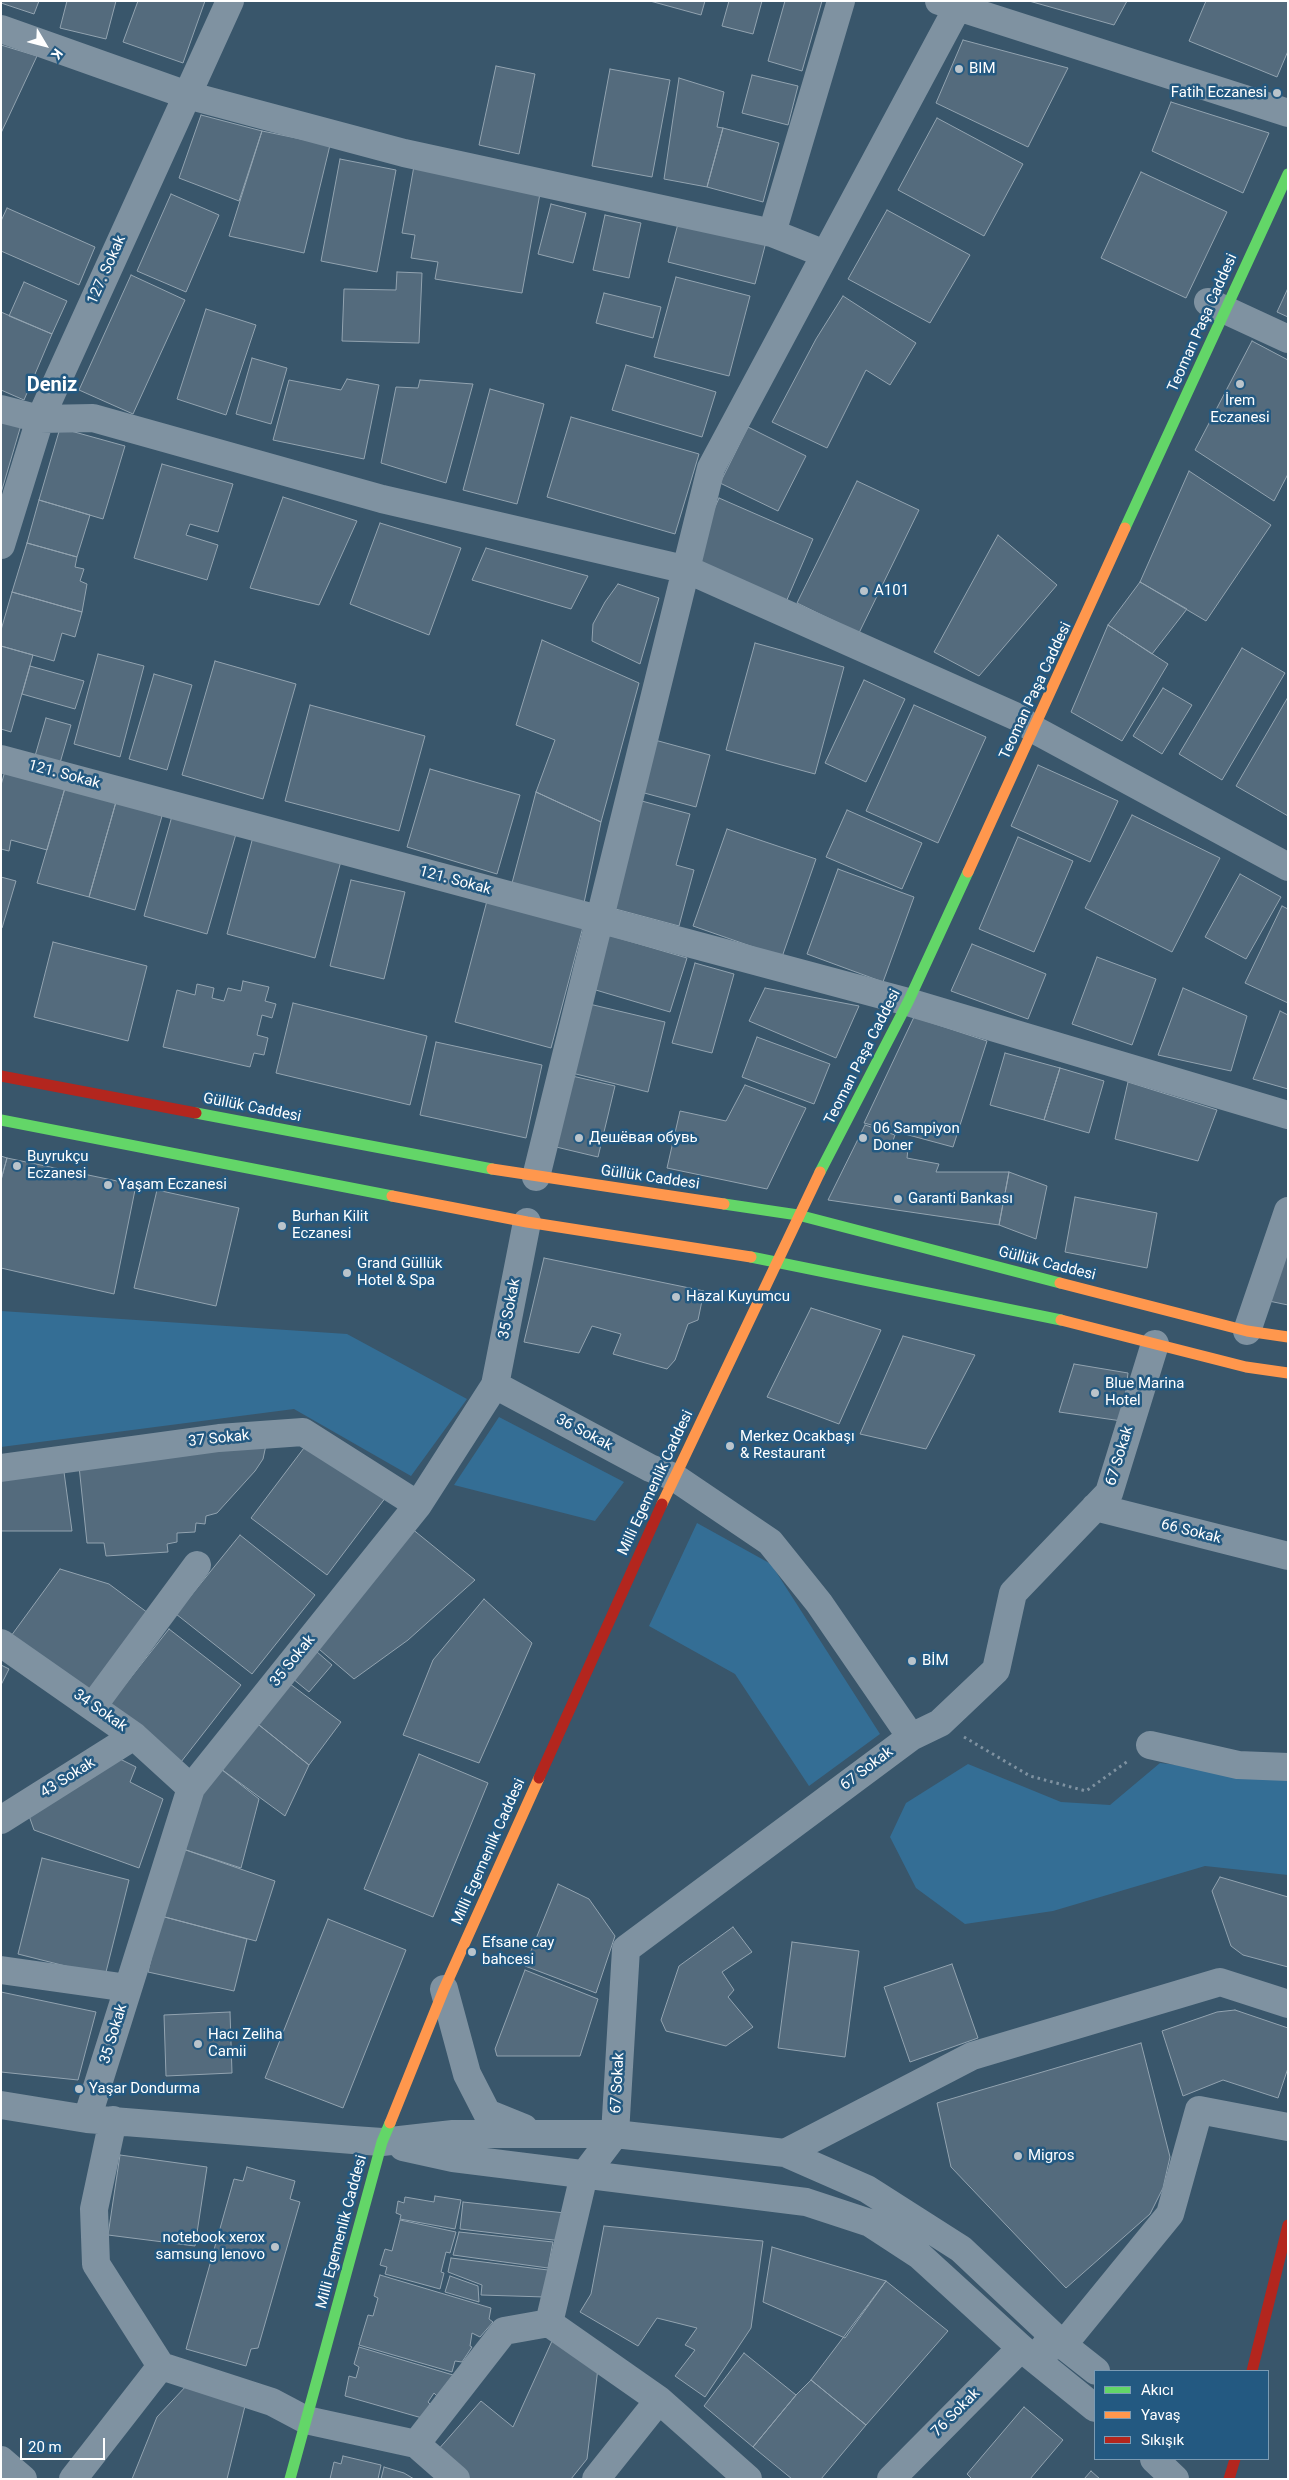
<!DOCTYPE html>
<html>
<head>
<meta charset="utf-8">
<style>
	body { margin:0 }
	#map { position:relative; width:1289px; height:2480px; overflow:hidden; background:#39566b; font-family:Roboto,sans-serif }
	canvas { display:block }
	.frame { position:absolute; inset:0; border:2px solid #fff; pointer-events:none }
	.legend { position:absolute; left:1094px; top:2370px; width:175px; height:90px; box-sizing:border-box; background:#235981; border:1px solid #7b9bb3; margin:0; padding:6px 9px; list-style:none; font-size:15px; color:#fff }
	.legend li { display:flex; align-items:center; gap:10px; height:25px }
	.legend b { width:25px; border:1px solid #7b9bb3 }
	.north { position:absolute; left:20px; top:20px; width:50px; height:50px; -webkit-text-stroke:4px #235981; paint-order:stroke; rotate:127deg; font-size:14px; font-weight:700; line-height:20px; text-align:center; color:#fff }
	.north::after { content:''; display:block; margin:auto; width:18px; height:22px; background:#fff; clip-path:polygon(50% 0,100% 100%,50% 72%,0 100%) }
	.scale { position:absolute; left:20px; top:2438px; width:85px; height:22px; box-sizing:border-box; border:2px solid #fff; border-top:0; padding-left:6px; font-size:15px; line-height:18px; white-space:nowrap; color:#fff; -webkit-text-stroke:4px #235981; paint-order:stroke }
</style>
</head>
<body>
<div id="map">
<canvas width="1289" height="2480"></canvas>
<div class="frame"></div>
<ul class="legend">
<li><b style="height:6px;background:#63d668"></b>Akıcı</li>
<li><b style="height:6px;background:#ff974d"></b>Yavaş</li>
<li><b style="height:6px;background:#b3261e"></b>Sıkışık</li>
</ul>
<div class="north">K</div>
<div class="scale">20 m</div>
</div>
<script>
const g = document.querySelector('canvas').getContext('2d');
g.lineJoin = 'round';
function paint(path, color) { g.fillStyle = color; g.fill(path, 'evenodd'); }
const toPath = rows => new Path2D(rows.map(r => 'M' + r).join(''));
function trace(path, color, width, dash) { g.strokeStyle = color; g.lineWidth = width; g.lineCap = dash ? 'butt' : 'round'; g.setLineDash(dash || []); g.stroke(path); }
function drawText(font, color, halo, rows, align = 'center') {
  g.font = font + ' Roboto,sans-serif'; g.lineWidth = 5; g.setLineDash([]); g.textBaseline = 'middle'; g.strokeStyle = halo; g.fillStyle = color; for (const [text, x, y, turn = 0] of rows) {
    g.save(); g.translate(x, y); g.rotate((+turn || 0) * Math.PI / 180); g.textAlign = isNaN(turn) ? turn : align; if (halo) g.strokeText(text, 0, 0); g.fillText(text, 0, 0); g.restore();
  }
}
const green = toPath([
	[1,1311,347,1334,467,1399,411,1476,294,1409,1,1447],
	[499,1417,624,1482,595,1521,454,1485],
	[697,1523,771,1564,880,1734,809,1786,735,1674,649,1626],
	[1160,1763,1288,1778,1288,1875,1205,1866,1053,1911,965,1924,916,1888,890,1837,906,1803,968,1764,1061,1802,1110,1805]
]);
const building = toPath([
	[1,1,39,1,34,14,1,3,1,1],
	[67,1,116,1,106,39,60,28,67,1],
	[138,1,205,1,183,63,123,42,138,1],
	[650,1,705,1,701,15,650,1],
	[729,1,762,1,753,34,722,26,729,1],
	[785,1,822,1,802,71,768,61,785,1],
	[1029,1,1127,1,1114,25,1029,1],
	[1206,1,1288,1,1288,51,1277,77,1189,41,1206,1],
	[963,40,1068,68,1028,147,936,103,963,40],
	[1,45,37,56,1,133,1,45],
	[496,66,535,74,519,154,479,145,496,66],
	[610,69,670,80,652,177,592,166,610,69],
	[752,75,798,86,788,125,742,113,752,75],
	[679,78,724,92,717,127,723,128,707,187,664,179,679,78],
	[1171,102,1269,133,1243,193,1152,151,1171,102],
	[201,115,262,131,239,201,179,178,201,115],
	[937,118,1023,164,984,236,898,190,937,118],
	[723,128,779,143,763,202,707,187,723,128],
	[262,131,330,145,304,253,229,236,262,131],
	[340,159,396,170,377,272,321,261,340,159],
	[414,166,541,188,522,293,435,279,438,262,411,258,415,235,402,233,414,166],
	[1141,172,1227,212,1186,298,1101,258,1141,172],
	[171,194,219,215,186,292,137,271,171,194],
	[551,204,586,213,573,263,538,254,551,204],
	[7,208,95,247,79,285,1,251,1,221,7,208],
	[887,210,970,255,930,323,848,279,887,210],
	[605,215,641,223,629,278,593,270,605,215],
	[679,220,766,242,755,284,668,262,679,220],
	[397,272,422,273,419,343,342,341,344,289,396,290,397,272],
	[131,275,185,300,133,414,79,390,131,275],
	[676,277,750,296,729,376,654,357,676,277],
	[24,282,67,301,52,334,9,316,24,282],
	[1288,288,1288,317,1277,312,1288,288],
	[604,293,661,307,653,338,596,323,604,293],
	[843,296,916,343,890,385,866,370,827,448,772,422,816,339,843,296],
	[206,309,256,325,226,415,177,399,206,309],
	[1,312,52,334,24,400,1,390,1,312],
	[1252,341,1288,360,1288,474,1274,501,1195,450,1252,341],
	[252,358,287,368,271,424,236,414,252,358],
	[626,365,716,392,702,437,612,410,626,365],
	[347,379,379,385,364,459,273,440,289,380,341,390,347,379],
	[420,380,473,384,446,483,381,463,396,387,418,388,420,380],
	[490,389,544,404,517,504,463,490,490,389],
	[571,417,699,454,675,534,547,497,571,417],
	[1,419,21,425,1,493,1,419],
	[748,427,806,456,778,511,720,483,748,427],
	[60,428,125,446,103,519,39,500,60,428],
	[162,464,233,484,218,532,190,524,186,535,218,545,207,580,134,558,162,464],
	[1189,471,1271,525,1206,621,1140,582,1189,471],
	[857,481,919,510,859,633,797,603,857,481],
	[283,497,357,521,319,605,250,588,283,497],
	[719,498,813,539,786,602,691,561,719,498],
	[39,500,90,515,77,557,27,543,39,500],
	[380,523,461,548,429,635,350,604,380,523],
	[998,535,1057,585,979,676,934,652,998,535],
	[27,543,77,557,75,567,84,569,80,581,87,584,82,612,12,592,27,543],
	[486,548,588,576,571,609,472,580,486,548],
	[1140,582,1187,609,1152,654,1108,625,1140,582],
	[618,584,659,598,640,664,592,641,593,624,605,602,618,584],
	[12,592,82,612,75,637,62,633,54,661,1,646,1,630,12,592],
	[1108,625,1168,664,1122,741,1071,712,1108,625],
	[542,640,639,683,601,822,536,792,555,740,516,725,542,640],
	[755,643,844,667,815,774,726,750,755,643],
	[1,646,33,655,11,732,1,729,1,646],
	[1242,648,1285,673,1222,780,1179,754,1242,648],
	[98,654,144,666,120,757,74,744,98,654],
	[215,661,296,684,263,799,182,775,215,661],
	[30,666,84,681,75,709,22,694,30,666],
	[154,674,192,685,167,770,129,759,154,674],
	[864,680,905,699,866,782,825,763,864,680],
	[1163,688,1192,705,1162,754,1133,736,1163,688],
	[1288,697,1288,816,1236,786,1288,697],
	[310,705,425,736,399,831,285,801,310,705],
	[914,705,986,737,938,843,866,811,914,705],
	[46,718,71,725,60,763,35,756,46,718],
	[651,739,710,755,696,807,637,791,651,739],
	[1038,765,1118,801,1090,862,1011,826,1038,765],
	[430,769,520,795,497,874,407,847,430,769],
	[5,771,65,788,47,850,11,840,9,851,1,849,1,785,5,771],
	[65,788,116,802,89,897,37,883,65,788],
	[536,792,601,822,584,903,512,883,536,792],
	[638,800,690,814,676,865,694,870,679,926,608,907,638,800],
	[116,802,162,816,135,910,89,897,116,802],
	[847,810,922,843,902,889,826,857,847,810],
	[1132,815,1220,858,1172,952,1085,908,1132,815],
	[172,816,236,834,207,934,144,916,172,816],
	[727,829,816,859,782,957,693,926,727,829],
	[253,837,341,861,315,958,227,934,253,837],
	[1018,837,1073,861,1034,952,979,929,1018,837],
	[838,869,914,897,883,982,807,954,838,869],
	[1240,874,1281,897,1246,959,1205,937,1240,874],
	[1,877,16,881,2,928,1,927,1,877],
	[351,880,405,892,384,979,330,966,351,880],
	[488,897,584,923,551,1048,455,1022,488,897],
	[1282,906,1288,909,1288,1003,1245,983,1282,906],
	[605,934,687,958,670,1012,589,988,605,934],
	[53,942,147,966,128,1041,34,1017,53,942],
	[972,944,1046,974,1028,1019,951,991,972,944],
	[1097,957,1156,979,1132,1045,1072,1024,1097,957],
	[695,963,734,974,712,1053,672,1043,695,963],
	[243,981,269,987,265,1001,276,1004,272,1018,262,1015,257,1035,268,1038,264,1055,254,1053,250,1067,163,1047,177,990,195,995,197,984,214,988,212,998,224,1001,228,988,241,991,243,981],
	[765,988,859,1006,836,1058,749,1021,765,988],
	[1183,988,1247,1016,1231,1071,1158,1055,1183,988],
	[293,1003,427,1036,410,1105,276,1073,293,1003],
	[585,1003,665,1022,648,1092,568,1072,585,1003],
	[1280,1011,1288,1015,1288,1089,1253,1079,1280,1011],
	[914,1017,987,1041,953,1147,864,1123,914,1017],
	[757,1037,830,1064,814,1104,742,1077,757,1037],
	[436,1042,542,1065,526,1138,420,1115,436,1042],
	[1005,1053,1060,1068,1044,1120,990,1105,1005,1053],
	[1060,1068,1104,1081,1089,1133,1044,1120,1060,1068],
	[568,1075,615,1086,598,1157,552,1146,568,1075],
	[1128,1082,1217,1110,1198,1161,1115,1139,1128,1082],
	[745,1085,806,1108,767,1189,667,1168,680,1111,726,1121,745,1085],
	[865,1125,895,1135,891,1146,908,1149,907,1158,939,1164,936,1172,1009,1172,999,1225,828,1200,865,1125],
	[1,1156,7,1158,1,1180,1,1156],
	[7,1158,136,1185,114,1294,1,1268,1,1180,7,1158],
	[1009,1172,1047,1186,1036,1239,999,1225,1009,1172],
	[157,1190,239,1208,216,1306,134,1288,157,1190],
	[1075,1197,1157,1213,1147,1268,1065,1252,1075,1197],
	[1288,1231,1288,1305,1264,1300,1288,1231],
	[544,1258,704,1291,698,1320,688,1324,675,1360,667,1369,613,1354,621,1334,592,1326,579,1353,524,1342,544,1258],
	[811,1308,881,1330,839,1424,767,1397,811,1308],
	[903,1336,975,1355,926,1449,860,1434,903,1336],
	[1074,1364,1128,1373,1122,1421,1059,1412,1074,1364],
	[310,1440,386,1497,327,1575,251,1518,310,1440],
	[266,1445,263,1459,255,1471,217,1513,206,1516,205,1524,196,1523,195,1532,177,1533,177,1542,167,1544,168,1552,106,1556,104,1543,87,1543,79,1466,266,1445],
	[64,1472,72,1531,1,1531,1,1480,64,1472],
	[411,1528,475,1580,408,1640,354,1679,313,1644,411,1528],
	[240,1535,315,1595,252,1674,176,1614,240,1535],
	[60,1569,109,1584,148,1613,91,1691,11,1636,60,1569],
	[484,1599,532,1643,479,1763,403,1735,433,1660,484,1599],
	[169,1629,241,1685,181,1762,109,1705,169,1629],
	[309,1645,332,1665,309,1692,287,1674,309,1645],
	[1,1665,9,1669,1,1685,1,1665],
	[286,1681,341,1722,309,1765,254,1721,286,1681],
	[254,1721,309,1765,285,1816,217,1766,254,1721],
	[419,1754,488,1783,433,1917,364,1889,419,1754],
	[114,1756,136,1767,130,1782,163,1799,139,1868,34,1830,27,1810,114,1756],
	[217,1766,259,1799,241,1868,180,1848,197,1793,217,1766],
	[180,1848,275,1881,256,1941,161,1916,180,1848],
	[42,1858,129,1880,105,1976,18,1954,42,1858],
	[1220,1877,1288,1897,1288,1967,1243,1955,1231,1946,1212,1891,1220,1877],
	[558,1884,589,1899,615,1936,596,1993,525,1966,558,1884],
	[161,1916,247,1939,234,1991,148,1972,161,1916],
	[328,1919,406,1950,343,2108,265,2078,328,1919],
	[733,1927,752,1952,722,1972,734,1990,728,1997,753,2027,726,2046,666,2031,661,2020,679,1966,733,1927],
	[792,1942,859,1951,845,2057,778,2048,792,1942],
	[952,1964,978,2038,910,2062,884,1987,952,1964],
	[525,1970,598,1999,580,2056,497,2056,495,2049,525,1970],
	[1,1992,96,2012,78,2080,1,2072,1,1992],
	[1235,2010,1288,2028,1288,2068,1278,2098,1223,2080,1183,2096,1162,2031,1217,2012,1235,2010],
	[230,2012,232,2073,166,2076,164,2015,230,2012],
	[1141,2043,1170,2157,1163,2188,1150,2214,1066,2288,951,2167,937,2103,1141,2043],
	[120,2155,207,2167,195,2246,108,2235,120,2155],
	[247,2167,295,2181,290,2199,300,2202,258,2348,251,2349,246,2366,186,2349,234,2179,243,2181,247,2167],
	[435,2196,461,2200,455,2229,400,2219,401,2215,396,2213,398,2201,404,2203,405,2197,434,2202,435,2196],
	[463,2202,565,2213,562,2241,460,2229,463,2202],
	[400,2220,456,2232,450,2253,446,2252,441,2272,444,2273,440,2289,385,2274,387,2267,380,2265,385,2249,392,2251,400,2220],
	[604,2226,763,2241,751,2328,705,2397,675,2376,695,2350,685,2345,697,2328,657,2318,638,2346,580,2312,591,2294,604,2226],
	[459,2232,553,2242,548,2268,453,2255,459,2232],
	[772,2247,886,2281,845,2338,763,2302,772,2247],
	[451,2258,548,2270,545,2297,481,2295,482,2285,448,2272,451,2258],
	[380,2275,491,2308,489,2319,493,2322,480,2337,472,2333,470,2346,472,2347,462,2362,455,2361,452,2372,359,2345,368,2315,373,2316,378,2298,374,2296,380,2275],
	[450,2276,478,2286,479,2302,445,2292,450,2276],
	[886,2281,948,2331,866,2425,811,2380,886,2281],
	[552,2341,598,2368,587,2459,571,2479,470,2479,437,2451,481,2401,513,2427,552,2341],
	[359,2347,453,2375,437,2396,434,2393,428,2402,431,2405,422,2418,345,2396,349,2376,356,2378,359,2367,354,2364,359,2347],
	[744,2353,796,2395,753,2447,704,2406,744,2353],
	[811,2380,866,2425,821,2479,792,2479,753,2447,796,2395,811,2380],
	[188,2384,245,2406,227,2479,132,2479,157,2417,188,2384],
	[1024,2407,1063,2440,1030,2479,972,2479,967,2474,1024,2407],
	[343,2456,381,2465,378,2479,330,2479,334,2462,341,2464,343,2456],
	[384,2467,404,2473,414,2479,381,2479,384,2467],
	[1091,2471,1100,2479,1084,2479,1091,2471]
]);
const path = toPath([
	[964,1737,1030,1776,1086,1791,1128,1761]
]);
const street = toPath([
	[939,1,1288,113],
	[1,29,187,95,404,153,772,233,825,254],
	[772,233,841,1],
	[1208,302,1288,339],
	[1,409,40,419,93,418,382,499,688,570,1017,717,1035,730,1288,867],
	[1,545,40,419,230,1],
	[1,759,908,1002,1288,1115],
	[536,1177,711,468,961,1],
	[1247,1331,1288,1211],
	[495,1385,650,1468,674,1477,770,1542,819,1603,911,1737],
	[1,1468,219,1438,303,1432,418,1505],
	[1095,1507,1288,1556],
	[1,1643,134,1736,191,1788],
	[93,1706,197,1565],
	[1150,1745,1238,1765,1288,1767],
	[1,1820,134,1736],
	[1,1970,128,1988],
	[444,1989,467,2074,487,2113,524,2128],
	[1,2105,87,2119,353,2140,382,2142,453,2134,615,2134,785,2153,867,2189,961,2249,1063,2345,1096,2371],
	[87,2119,191,1788,418,1505,495,1385,527,1222],
	[113,2120,94,2209,96,2264,161,2366],
	[403,2147,453,2158,806,2202,870,2223,919,2255,1021,2348,1095,2408],
	[785,2153,972,2056,1220,1982,1288,2004],
	[1045,2346,1063,2345,1170,2214,1199,2110,1288,2127],
	[161,2366,272,2402,306,2420,416,2444,456,2479],
	[416,2444,504,2331,549,2323],
	[1154,2459,1175,2479],
	[1,2460,23,2479],
	[73,2479,161,2366],
	[596,2479,659,2400],
	[748,2479,659,2400,549,2323,584,2175,615,2134,626,1949,911,1737,940,1723,996,1670,1013,1593,1109,1493,1155,1344],
	[891,2479,1021,2348]
]);
const fast = toPath([
	[1125,528,1288,174],
	[196,1113,492,1169],
	[1,1120,392,1196],
	[820,1172,908,1002,968,872],
	[724,1204,798,1215,1060,1283],
	[751,1257,1061,1320],
	[290,2479,382,2142,390,2123]
]);
const slow = toPath([
	[968,872,1125,528],
	[492,1169,724,1204],
	[392,1196,527,1222,751,1257],
	[1060,1283,1247,1331,1288,1337],
	[1061,1320,1246,1367,1288,1373],
	[662,1504,820,1172],
	[390,2123,444,1989,539,1778]
]);
const jam = toPath([
	[1,1076,196,1113],
	[539,1778,662,1504],
	[1252,2371,1288,2225],
	[1229,2479,1235,2459]
]);
const markers = [
	[959,69,5,"#bac4cb"],
	[1277,93,5,"#bac4cb"],
	[1240,384,5,"#bac4cb"],
	[864,591,5,"#bac4cb"],
	[579,1138,5,"#bac4cb"],
	[863,1138,5,"#bac4cb"],
	[17,1166,5,"#bac4cb"],
	[108,1185,5,"#bac4cb"],
	[898,1199,5,"#bac4cb"],
	[282,1226,5,"#bac4cb"],
	[347,1273,5,"#bac4cb"],
	[676,1297,5,"#bac4cb"],
	[1095,1393,5,"#bac4cb"],
	[730,1446,5,"#bac4cb"],
	[912,1661,5,"#bac4cb"],
	[472,1952,5,"#bac4cb"],
	[198,2044,5,"#bac4cb"],
	[79,2089,5,"#bac4cb"],
	[1018,2156,5,"#bac4cb"],
	[275,2247,5,"#bac4cb"]
];
const poiNames = [
	["BIM",969,69],
	["Fatih Eczanesi",1267,93,"right"],
	["İrem",1240,401,"center"],
	["Eczanesi",1240,418,"center"],
	["A101",874,591],
	["06 Sampiyon",873,1129],
	["Doner",873,1146],
	["Дешёвая обувь",589,1138],
	["Buyrukçu",27,1157],
	["Eczanesi",27,1174],
	["Yaşam Eczanesi",118,1185],
	["Garanti Bankası",908,1199],
	["Burhan Kilit",292,1217],
	["Eczanesi",292,1234],
	["Grand Güllük",357,1264],
	["Hotel & Spa",357,1281],
	["Hazal Kuyumcu",686,1297],
	["Blue Marina",1105,1384],
	["Hotel",1105,1401],
	["Merkez Ocakbaşı",740,1437],
	["& Restaurant",740,1454],
	["BİM",922,1661],
	["Efsane cay",482,1943],
	["bahcesi",482,1960],
	["Hacı Zeliha",208,2035],
	["Camii",208,2052],
	["Yaşar Dondurma",89,2089],
	["Migros",1028,2156],
	["notebook xerox",265,2238,"right"],
	["samsung lenovo",265,2255,"right"]
];
const streetNames = [
	["127. Sokak",107,270,-66],
	["Teoman Paşa Caddesi",1203,323,-66],
	["Teoman Paşa Caddesi",1036,691,-65],
	["121. Sokak",64,775,15],
	["121. Sokak",455,881,15],
	["Teoman Paşa Caddesi",863,1057,-63],
	["Güllük Caddesi",252,1108,11],
	["Güllük Caddesi",650,1178,8],
	["Güllük Caddesi",1047,1264,14],
	["35 Sokak",510,1309,-79],
	["36 Sokak",584,1433,28],
	["37 Sokak",219,1439,-6],
	["67 Sokak",1120,1456,-73],
	["Milli Egemenlik Caddesi",656,1483,-65],
	["66 Sokak",1191,1532,14],
	["35 Sokak",293,1661,-51],
	["34 Sokak",100,1711,35],
	["67 Sokak",867,1769,-37],
	["43 Sokak",68,1778,-32],
	["Milli Egemenlik Caddesi",489,1852,-66],
	["35 Sokak",114,2034,-73],
	["67 Sokak",618,2083,-87],
	["Milli Egemenlik Caddesi",342,2232,-75],
	["76 Sokak",956,2413,-45]
];
const districtNames = [
	["Deniz",52,386]
];
paint(green, '#346e95');
paint(building, '#546b7d');
trace(building, '#92a3b0', 1);
trace(path, '#7f92a1', 3, [2.5, 4]);
trace(street, '#7f92a1', 28);
trace(fast, '#63d668', 11);
trace(slow, '#ff974d', 11);
trace(jam, '#b3261e', 11);
for (const [x, y, r, color] of markers) { const dot = new Path2D(); dot.arc(x, y, r, 0, 2 * Math.PI); g.fillStyle = color; g.fill(dot); trace(dot, '#235981', 2); }
drawText('15px', '#fff', '#235981', poiNames, 'left');
drawText('15px', '#fff', '#235981', streetNames);
drawText('bold 20px', '#fff', '#235981', districtNames);
</script>
</body>
</html>
